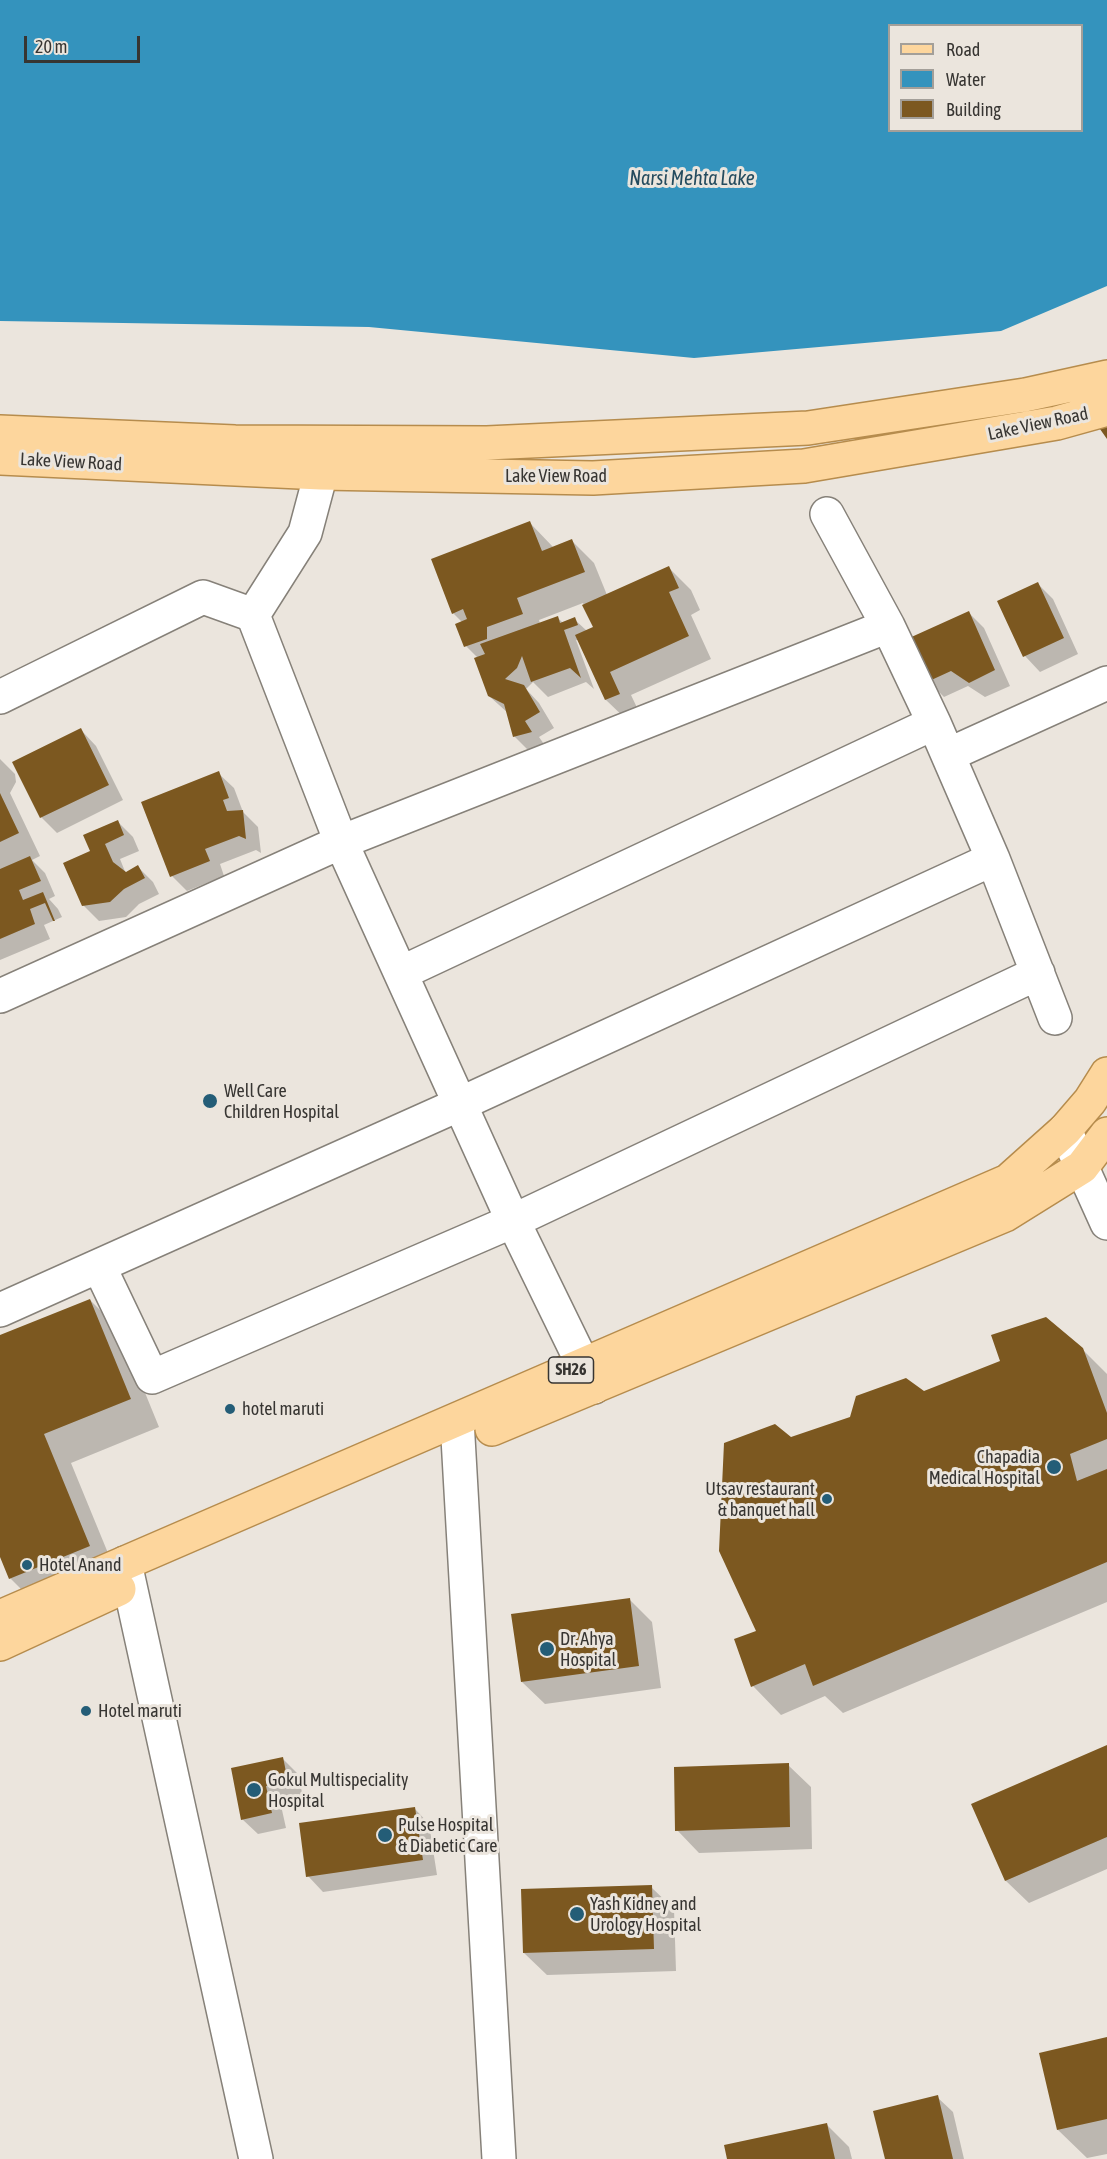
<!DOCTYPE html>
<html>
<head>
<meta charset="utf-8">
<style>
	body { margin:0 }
	#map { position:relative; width:1107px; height:2159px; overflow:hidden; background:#ebe5dd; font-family:"Asap Condensed",sans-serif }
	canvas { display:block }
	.legend { position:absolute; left:888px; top:24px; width:195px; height:108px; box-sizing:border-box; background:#ebe5dd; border:2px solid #a39f99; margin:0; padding:8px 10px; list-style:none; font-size:18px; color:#373532 }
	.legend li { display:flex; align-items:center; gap:12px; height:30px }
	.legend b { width:30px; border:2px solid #a39f99 }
	.scale { position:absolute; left:24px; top:36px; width:116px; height:27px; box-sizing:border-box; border:3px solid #373532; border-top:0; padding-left:8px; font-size:18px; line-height:21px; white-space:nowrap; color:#373532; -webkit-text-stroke:4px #ebe5dd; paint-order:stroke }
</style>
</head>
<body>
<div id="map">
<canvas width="1107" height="2159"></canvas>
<ul class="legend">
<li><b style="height:8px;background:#fdd69d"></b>Road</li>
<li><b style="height:16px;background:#3493bd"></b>Water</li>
<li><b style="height:16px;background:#7c5820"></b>Building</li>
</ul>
<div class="scale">20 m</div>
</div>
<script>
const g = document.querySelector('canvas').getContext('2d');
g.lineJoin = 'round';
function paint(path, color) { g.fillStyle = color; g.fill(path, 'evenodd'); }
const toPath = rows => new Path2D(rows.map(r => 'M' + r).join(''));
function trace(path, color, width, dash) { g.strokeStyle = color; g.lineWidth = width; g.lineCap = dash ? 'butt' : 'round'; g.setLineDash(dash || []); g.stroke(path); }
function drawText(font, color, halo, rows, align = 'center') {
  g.font = font + ' "Asap Condensed",sans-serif'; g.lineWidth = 6; g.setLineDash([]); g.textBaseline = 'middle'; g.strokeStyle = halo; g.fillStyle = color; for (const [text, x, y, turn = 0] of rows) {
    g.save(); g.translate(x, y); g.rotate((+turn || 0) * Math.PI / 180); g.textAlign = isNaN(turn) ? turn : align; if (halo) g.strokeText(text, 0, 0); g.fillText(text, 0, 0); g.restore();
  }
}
const water = toPath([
	[0,0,1107,0,1107,286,1001,331,694,358,369,327,0,321],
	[890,26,1082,26,1082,130,890,130]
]);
const shadow = toPath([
	[530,523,554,548,572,541,594,563,607,595,668,567,691,590,700,610,691,615,711,659,631,695,641,716,629,722,606,700,578,640,576,640,594,689,586,682,548,697,533,682,526,689,539,703,554,728,539,737,546,747,530,752,514,736,508,713,489,696,478,658,466,646,463,623,453,613],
	[583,603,594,627,587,631,574,619,563,623,557,617,540,624,539,620],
	[1038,584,1053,599,1078,654,1040,672,1025,656,999,602],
	[968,612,984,628,1010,686,985,697,968,686,944,697,928,681],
	[81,730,96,746,123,800,57,833,41,817,14,763],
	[0,759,15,774,16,782,10,793,40,856,32,860,45,873,55,896,49,899,58,909,62,917,44,925,50,939,0,960],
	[218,773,234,788,243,812,258,827,261,853,256,850,220,864,224,876,187,891,172,876],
	[117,821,133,837,139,851,120,859,126,874,138,867,153,882,159,894,139,904,126,917,99,921,83,905,92,852],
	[90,1300,119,1329,159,1427,71,1463,117,1575,39,1607,10,1578,0,1553,0,1337],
	[1082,1349,1107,1374,1107,1602,843,1713,825,1696,781,1715,753,1686,736,1640,759,1632,790,1439,924,1393],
	[630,1600,652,1622,661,1688,545,1704,522,1682],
	[1107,1747,1107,1869,1029,1903,1006,1881,973,1805],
	[283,1759,298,1774,303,1797,280,1801,286,1828,258,1834,242,1819],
	[788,1765,811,1787,812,1849,699,1853,677,1830],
	[414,1808,429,1824,437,1875,323,1892,308,1876],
	[651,1887,674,1909,676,1971,547,1975,524,1953],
	[1107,2039,1107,2154,1087,2158,1058,2130],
	[937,2097,953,2112,964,2159,887,2159],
	[827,2125,849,2147,852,2159,728,2159]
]);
const building = toPath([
	[1107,419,1107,439,1095,422],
	[530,521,542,551,572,539,585,572,517,598,523,614,487,627,487,639,464,647,455,624,467,619,463,609,452,614,431,559],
	[669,566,679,588,669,592,689,636,610,672,620,694,605,700,575,635,593,627,582,605],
	[1038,582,1064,638,1023,657,997,601],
	[969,611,995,670,969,683,951,671,927,682,907,639],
	[558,616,560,623,575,617,578,625,564,630,581,678,570,668,531,682,522,656,517,668,505,679,524,685,540,712,525,721,532,732,513,737,504,704,488,696,474,658,485,654,480,644],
	[81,728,109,785,40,818,12,762],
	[219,771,229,798,223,800,227,811,243,810,246,839,239,836,205,849,210,861,170,877,141,802],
	[0,793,19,833,0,842],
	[118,820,124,835,105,844,113,862,126,872,138,865,145,878,124,889,110,902,82,906,63,863,90,851,83,835],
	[30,856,41,881,19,890,23,900,43,892,55,921,53,921,45,903,30,909,35,924,0,939,0,869],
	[90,1299,131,1399,44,1434,90,1546,9,1579,0,1557,0,1335],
	[1046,1317,1083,1348,1107,1413,1107,1439,1070,1454,1077,1481,1107,1469,1107,1562,813,1686,805,1664,751,1687,734,1639,756,1631,719,1551,724,1443,775,1424,791,1437,850,1417,856,1396,906,1378,924,1391,1000,1361,991,1335],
	[630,1598,639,1666,521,1682,511,1614],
	[1107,1745,1107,1837,1005,1881,971,1804],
	[283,1757,288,1782,266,1786,272,1813,241,1820,231,1768],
	[789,1763,790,1827,675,1831,674,1767],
	[415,1807,423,1860,306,1877,299,1823],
	[652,1885,654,1949,523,1953,521,1889],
	[1107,2037,1107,2119,1057,2130,1039,2053],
	[938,2095,953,2159,885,2159,873,2111],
	[827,2123,835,2159,727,2159,724,2145]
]);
const minor = toPath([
	[827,514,888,626,934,723,993,859,1055,1018],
	[253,615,305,533,321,473,326,445],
	[0,697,203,597,253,615,341,842,513,1221,594,1387],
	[948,755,1107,683],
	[401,973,934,723],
	[0,996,341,842,888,626],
	[1065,1130,1107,1223],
	[99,1266,152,1377,513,1221,1038,973],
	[0,1310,460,1104,993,859],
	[457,1420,499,2159],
	[125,1563,256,2159]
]);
const major = toPath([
	[0,432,235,442,487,443,808,428,1025,395,1107,377],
	[0,458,321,473,593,478,804,466,1057,423,1107,409],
	[492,1429,1005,1215,1082,1167,1107,1134],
	[0,1617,1008,1181,1065,1130,1090,1101,1107,1074],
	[0,1644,119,1589]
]);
const markers = [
	[210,1101,8,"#245d77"],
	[230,1409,6,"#245d77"],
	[1054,1467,8,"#245d77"],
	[827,1499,6,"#245d77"],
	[27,1565,6,"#245d77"],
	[547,1649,8,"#245d77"],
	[86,1711,6,"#245d77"],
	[254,1790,8,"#245d77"],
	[385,1835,8,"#245d77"],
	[577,1914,8,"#245d77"]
];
const shields = [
	[571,1370,45]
];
const shieldNames = [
	["SH26",571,1370]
];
const streetNames = [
	["Lake View Road",1038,424,-12],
	["Lake View Road",71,462,3],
	["Lake View Road",556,476]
];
const poiNames = [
	["Well Care",224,1091],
	["Children Hospital",224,1112],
	["hotel maruti",242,1409],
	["Chapadia",1040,1457,"right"],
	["Medical Hospital",1040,1478,"right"],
	["Utsav restaurant",815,1489,"right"],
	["& banquet hall",815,1510,"right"],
	["Hotel Anand",39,1565],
	["Dr. Ahya",560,1639],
	["Hospital",560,1660],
	["Hotel maruti",98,1711],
	["Gokul Multispeciality",268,1780],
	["Hospital",268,1801],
	["Pulse Hospital",398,1825],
	["& Diabetic Care",398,1846],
	["Yash Kidney and",590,1904],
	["Urology Hospital",590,1925]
];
const waterNames = [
	["Narsi Mehta Lake",692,179]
];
paint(water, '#3493bd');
paint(shadow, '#0003');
paint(building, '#7c5820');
trace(minor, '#868179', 36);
trace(major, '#b68c4d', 36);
trace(minor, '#fff', 33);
trace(major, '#fdd69d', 33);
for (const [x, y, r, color] of markers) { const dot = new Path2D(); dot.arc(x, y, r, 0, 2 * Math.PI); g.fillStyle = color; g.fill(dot); trace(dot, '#ebe5dd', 2); }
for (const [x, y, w] of shields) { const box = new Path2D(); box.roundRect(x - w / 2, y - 13, w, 26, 4.5); g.fillStyle = '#ebe5dd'; g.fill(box); trace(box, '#373532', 1.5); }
drawText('bold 16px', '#373532', null, shieldNames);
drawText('18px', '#373532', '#ebe5dd', streetNames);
drawText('18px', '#373532', '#ebe5dd', poiNames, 'left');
drawText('italic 20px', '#244b5e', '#ebe5dd', waterNames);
</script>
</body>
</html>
